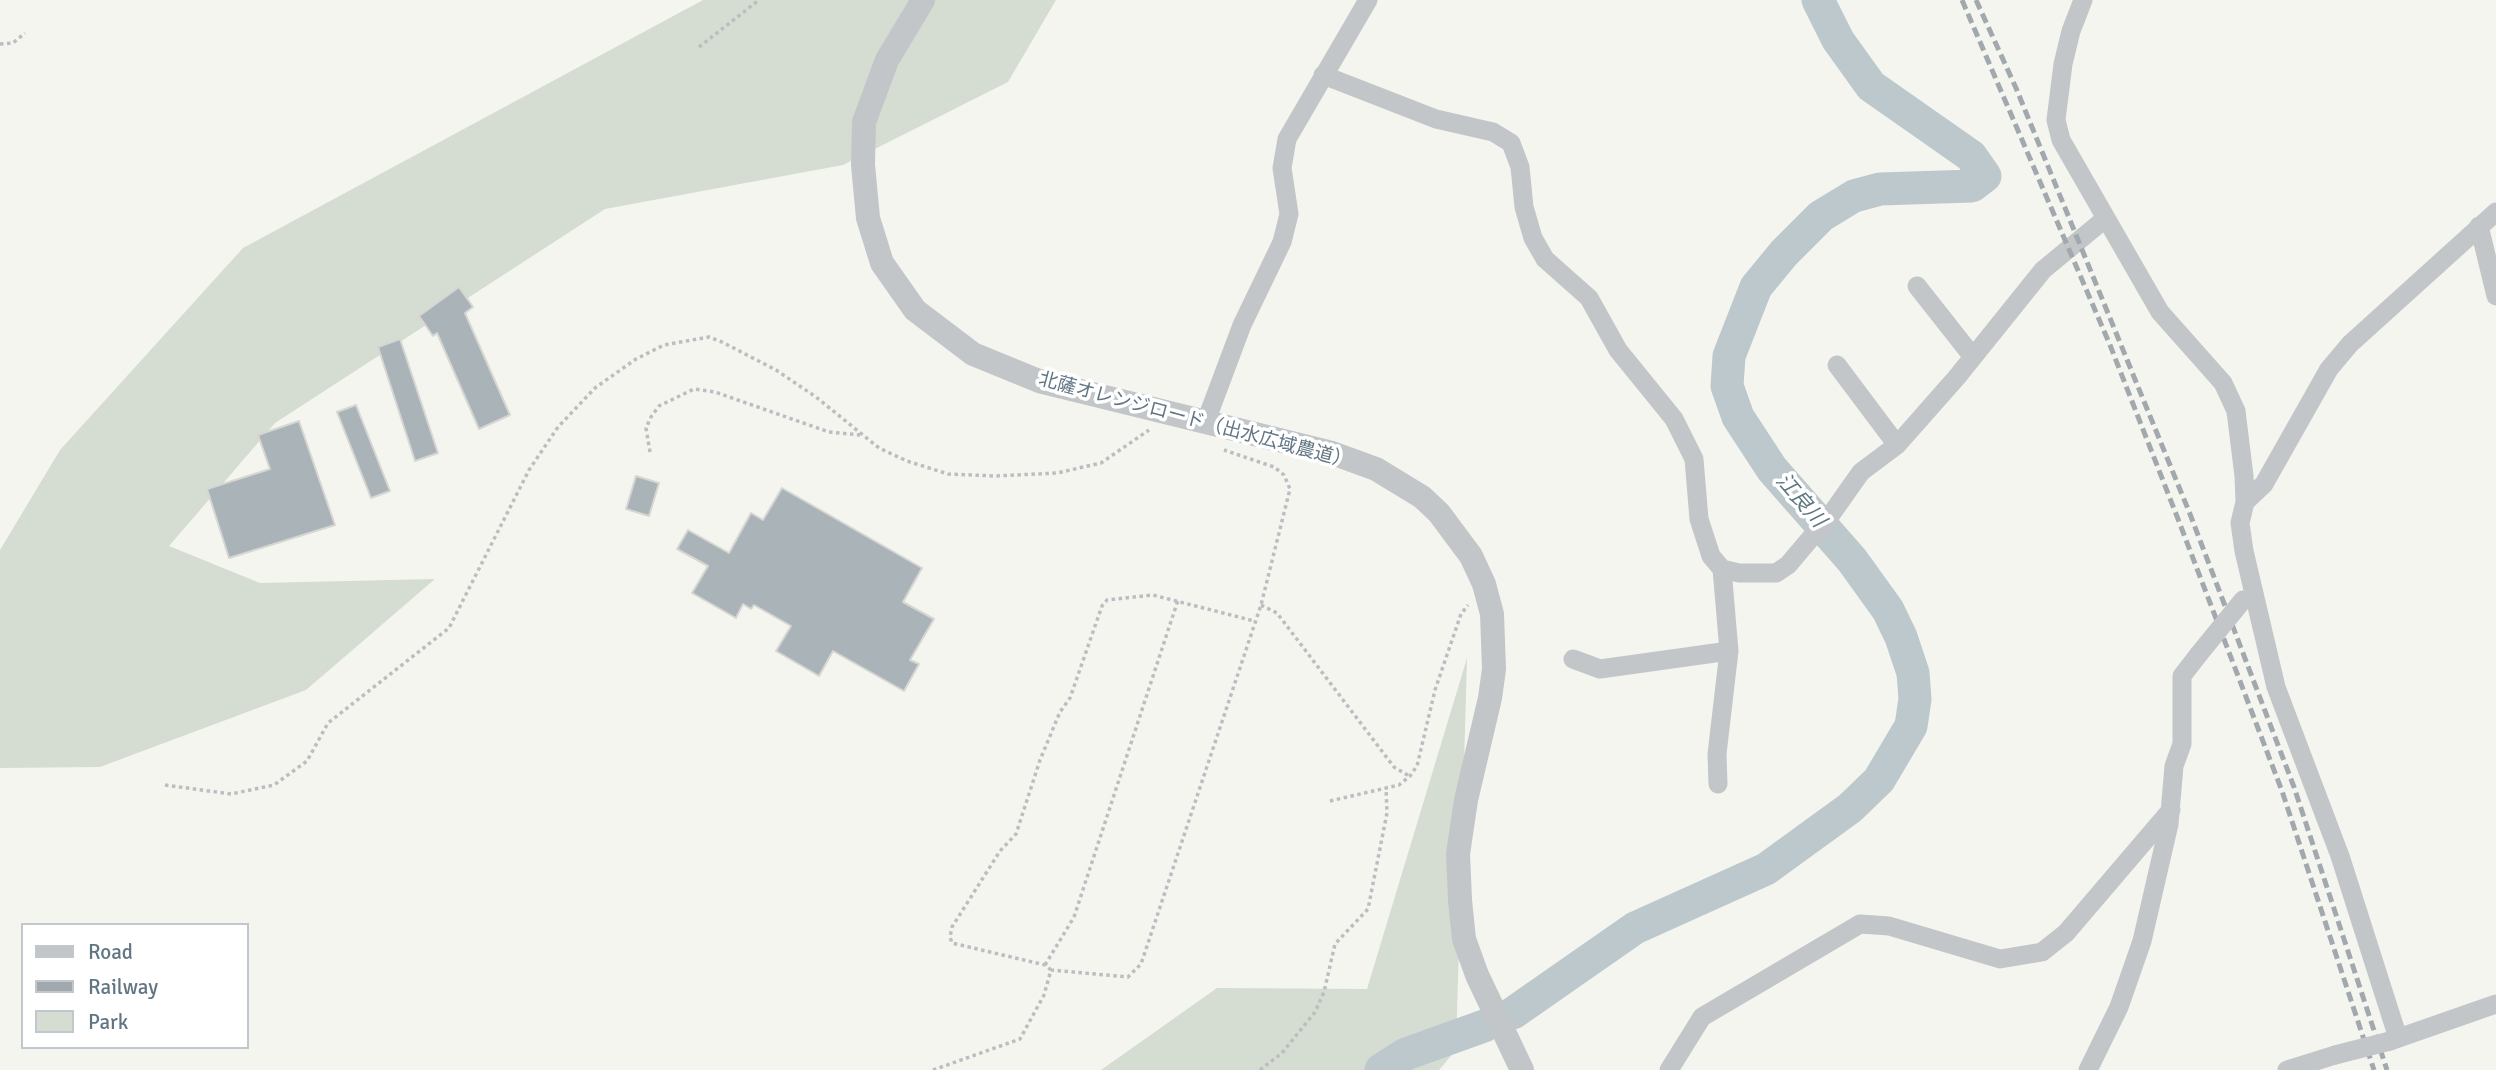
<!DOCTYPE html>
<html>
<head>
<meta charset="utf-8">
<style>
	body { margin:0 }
	#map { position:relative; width:2496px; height:1070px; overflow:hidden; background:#f5f5f0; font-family:Signika,sans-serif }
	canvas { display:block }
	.legend { position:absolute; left:21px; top:923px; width:228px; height:126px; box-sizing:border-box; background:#fff; border:2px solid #c0c8cd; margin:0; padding:9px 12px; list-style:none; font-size:21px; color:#627583 }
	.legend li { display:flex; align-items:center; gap:14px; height:35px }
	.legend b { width:35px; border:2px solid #c0c8cd }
</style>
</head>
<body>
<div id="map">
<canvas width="2496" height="1070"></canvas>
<ul class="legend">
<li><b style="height:9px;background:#c2c6c9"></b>Road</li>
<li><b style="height:9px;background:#a2a9ae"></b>Railway</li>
<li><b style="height:19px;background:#d5dcd1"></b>Park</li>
</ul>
</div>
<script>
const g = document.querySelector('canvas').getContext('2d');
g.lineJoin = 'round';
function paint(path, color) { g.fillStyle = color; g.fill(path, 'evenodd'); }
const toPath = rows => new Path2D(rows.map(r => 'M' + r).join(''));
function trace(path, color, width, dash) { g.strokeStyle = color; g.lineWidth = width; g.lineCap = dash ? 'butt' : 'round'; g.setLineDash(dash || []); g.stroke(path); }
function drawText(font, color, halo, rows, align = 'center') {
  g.font = font + ' Signika,"Noto Sans JP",sans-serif'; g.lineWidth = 7; g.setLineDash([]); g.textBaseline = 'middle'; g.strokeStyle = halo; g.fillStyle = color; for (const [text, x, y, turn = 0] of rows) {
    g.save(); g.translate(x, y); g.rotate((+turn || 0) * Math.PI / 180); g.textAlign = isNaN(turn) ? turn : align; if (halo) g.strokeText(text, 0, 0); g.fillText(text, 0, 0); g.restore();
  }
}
const green = toPath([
	[703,0,1056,0,1008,82,843,165,605,209,275,423,169,546,260,583,435,579,306,690,100,767,0,768,0,550,60,450,243,248],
	[1467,658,1456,1050,1439,1070,1101,1070,1217,988,1367,989]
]);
const river = toPath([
	[1513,1013,1635,928,1766,869,1850,808,1879,780,1911,726,1915,699,1913,673,1901,637,1888,610,1852,560,1772,469,1738,417,1727,386,1729,356,1756,287,1784,253,1821,216,1854,196,1880,189,1972,186,1985,176,1971,156,1871,86,1838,40,1818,0],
	[1381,1070,1406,1054,1484,1026]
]);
const building = toPath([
	[459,287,473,307,465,313,510,415,479,429,437,333,433,336,419,316,459,287],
	[400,339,438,453,415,461,378,347,400,339],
	[356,405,390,491,371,498,337,412,356,405],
	[299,421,335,525,229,558,207,489,270,469,258,435,299,421],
	[636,476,659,483,649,516,626,509,636,476],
	[782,488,922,568,903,602,934,619,910,660,919,664,904,691,833,651,819,676,776,651,791,626,754,605,751,609,743,604,736,618,692,593,708,566,677,549,688,530,729,553,751,513,763,520,782,488]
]);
const path = toPath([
	[0,44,13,43,25,33],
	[699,47,759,0],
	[650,452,646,428,651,417,659,406,694,389,715,392,829,432,860,435],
	[1261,605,1277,613,1394,767,1409,776],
	[165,785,231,794,274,785,307,761,328,723,449,628,529,470,558,427,595,388,636,359,664,345,709,337,722,342,776,370,816,397,879,448,907,461,948,474,995,476,1057,473,1101,463,1149,430],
	[1330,801,1399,785,1410,776,1417,766,1435,690,1461,614,1468,605],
	[1045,965,1074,917,1178,600],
	[1051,970,1045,965,952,943,950,937,952,927,1000,851,1016,834,1040,760,1060,712,1070,698,1102,606,1107,600,1153,595,1254,621],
	[933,1070,1020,1039,1044,995,1051,970,1128,977,1141,964,1261,605,1290,489,1284,475,1274,467,1224,450],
	[1260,1070,1282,1053,1315,1012,1324,992,1335,944,1368,909,1387,813,1386,787]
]);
const minor = toPath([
	[2083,0,2071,31,2063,64,2056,120,2061,140,2160,312,2223,383,2236,411,2244,476,2245,502,2240,523,2244,551,2276,687,2340,856,2398,1038],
	[1323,75,1436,119,1493,132,1511,143,1520,167,1524,207,1533,238,1545,259,1589,298,1618,350,1674,419,1694,459,1699,519,1711,556,1722,569,1739,573,1776,573,1788,565,1832,513,1861,472,1897,445,1957,377,2043,270,2106,218],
	[2479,226,2496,296],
	[1917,286,1973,357],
	[1837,365,1897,445],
	[1206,421,1242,325,1282,242,1289,214,1282,168,1287,139,1368,0],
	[2245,502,2264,484,2329,369,2350,344,2496,212],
	[1573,659,1600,669,1729,651],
	[1718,784,1717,754,1729,651,1722,569],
	[2390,1041,2496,1004],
	[1669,1070,1702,1017,1860,924,1889,926,2000,959,2042,952,2066,933,2171,810],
	[2088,1070,2119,1007,2142,941,2169,824,2174,766,2182,744,2182,676,2199,654],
	[2287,1070,2335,1055]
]);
const tertiary = toPath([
	[923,0,887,60,864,122,863,165,868,218,882,263,915,310,973,354,1039,381,1332,453,1376,469,1422,497,1439,513,1471,556,1484,584,1492,614,1494,669,1490,698,1466,800,1458,854,1460,900,1464,939,1477,975,1522,1070]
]);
const rail = toPath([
	[1962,0,2110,345,2178,519,2282,791,2374,1070],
	[1976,0,2016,88,2190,514,2294,787,2387,1070]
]);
const minorBridge = toPath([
	[2199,654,2243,600],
	[2335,1055,2390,1041]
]);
const streetNames = [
	["北薩オレンジロード（出水広域農道）",1195,421,15]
];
const waterNames = [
	["江良川",1800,501,49]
];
paint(green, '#d5dcd1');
trace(river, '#bdc8cd', 33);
paint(building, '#aab3b7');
trace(building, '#d6d6d3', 2);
trace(path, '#bbbec0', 3.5, [3.5, 3.5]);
trace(minor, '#c2c6c9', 19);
trace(tertiary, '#c2c6c9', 24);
trace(rail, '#a2a9ae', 5, [10, 5]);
trace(minorBridge, '#c2c6c9', 19);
drawText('19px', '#627583', '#fff', streetNames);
drawText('italic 21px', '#5e7781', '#fff', waterNames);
</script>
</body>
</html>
